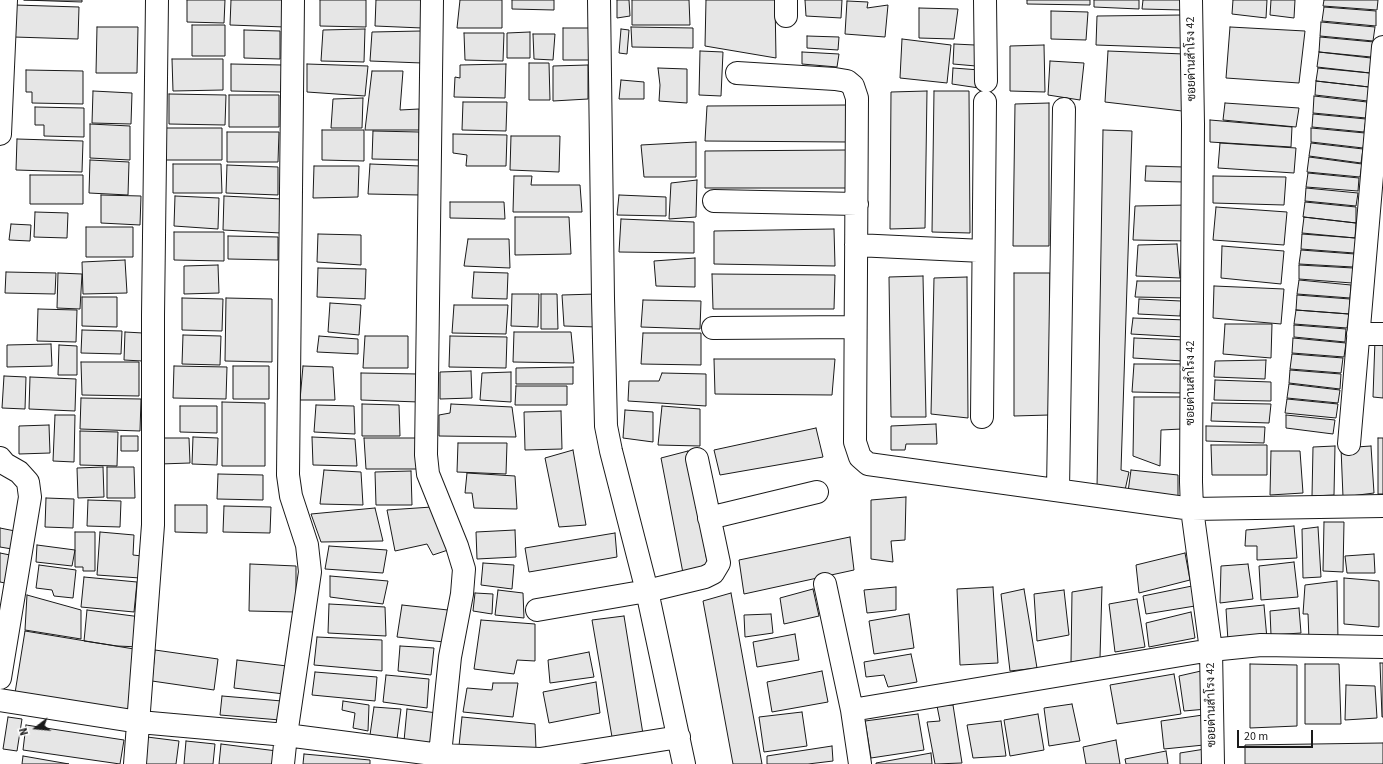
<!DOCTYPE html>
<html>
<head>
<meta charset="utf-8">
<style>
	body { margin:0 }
	#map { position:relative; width:1383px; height:764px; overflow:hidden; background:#fff; font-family:"Source Sans 3",sans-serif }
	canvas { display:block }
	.north { position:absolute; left:16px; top:708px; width:40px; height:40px; -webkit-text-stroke:3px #fff; paint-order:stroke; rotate:254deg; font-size:11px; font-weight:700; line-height:16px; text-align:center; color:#1a1a1a }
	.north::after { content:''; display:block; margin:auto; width:14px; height:18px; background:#1a1a1a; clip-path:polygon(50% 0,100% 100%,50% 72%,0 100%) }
	.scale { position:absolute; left:1237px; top:730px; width:76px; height:18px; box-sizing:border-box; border:2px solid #1a1a1a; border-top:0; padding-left:5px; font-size:12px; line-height:14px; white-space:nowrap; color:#1a1a1a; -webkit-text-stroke:3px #fff; paint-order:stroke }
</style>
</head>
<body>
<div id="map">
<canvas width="1383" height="764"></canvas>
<div class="north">N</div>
<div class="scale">20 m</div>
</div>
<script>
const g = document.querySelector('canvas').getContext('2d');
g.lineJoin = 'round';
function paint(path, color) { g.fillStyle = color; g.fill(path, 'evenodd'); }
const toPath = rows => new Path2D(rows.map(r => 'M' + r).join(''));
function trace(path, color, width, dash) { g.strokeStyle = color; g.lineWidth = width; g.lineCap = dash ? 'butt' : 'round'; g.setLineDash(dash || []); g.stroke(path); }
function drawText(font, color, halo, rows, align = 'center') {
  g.font = font + ' "Source Sans 3",Sarabun,sans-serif'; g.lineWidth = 3; g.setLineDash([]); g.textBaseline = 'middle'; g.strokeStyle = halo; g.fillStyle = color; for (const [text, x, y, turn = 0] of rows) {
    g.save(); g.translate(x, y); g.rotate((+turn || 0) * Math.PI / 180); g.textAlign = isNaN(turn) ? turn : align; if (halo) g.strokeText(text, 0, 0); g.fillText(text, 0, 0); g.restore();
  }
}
const building = toPath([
	[24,0,82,0,82,2,24,0],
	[187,0,225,0,224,23,187,22,187,0],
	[231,0,285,0,285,27,230,25,231,0],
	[320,0,366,0,366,27,320,26,320,0],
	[376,0,423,0,422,28,375,26,376,0],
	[460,0,502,0,502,28,457,28,460,0],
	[512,0,554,0,554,10,512,9,512,0],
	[617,0,629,0,630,16,617,18,617,0],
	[632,0,689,0,690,25,632,25,632,0],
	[706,0,775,0,776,58,705,46,706,0],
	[805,0,842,0,841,18,806,16,805,0],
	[1027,0,1090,0,1090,5,1027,4,1027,0],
	[1094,0,1139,0,1139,9,1094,7,1094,0],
	[1143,0,1182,0,1182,10,1142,9,1143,0],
	[1233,0,1267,0,1266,18,1232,14,1233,0],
	[1271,0,1295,0,1294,18,1270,15,1271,0],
	[1324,0,1378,0,1377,10,1323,6,1324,0],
	[847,1,868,2,867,8,888,5,885,37,845,34,847,1],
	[15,5,79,7,78,39,14,37,15,5],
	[1324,7,1376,11,1376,26,1322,21,1324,7],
	[919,8,958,9,954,39,919,38,919,8],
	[1051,11,1088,12,1086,40,1051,39,1051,11],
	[1183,15,1182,48,1096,45,1097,16,1183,15],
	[1321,22,1375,27,1373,41,1320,36,1321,22],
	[192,25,225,25,225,56,192,56,192,25],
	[97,27,138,27,137,73,96,73,97,27],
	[631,27,693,28,693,48,632,47,631,27],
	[1230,27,1305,31,1299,83,1226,78,1230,27],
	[563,28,589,28,590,60,563,60,563,28],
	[365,29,364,62,321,61,323,30,365,29],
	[621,29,629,30,627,54,619,53,621,29],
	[244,30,280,31,280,59,244,58,244,30],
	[421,31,422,63,370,61,372,32,421,31],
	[530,32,530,58,507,58,507,33,530,32],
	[464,33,504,33,503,61,465,60,464,33],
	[533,34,555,34,553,60,534,59,533,34],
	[807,36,839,37,838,50,807,48,807,36],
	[1320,37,1374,42,1371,57,1319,52,1320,37],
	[902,39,951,45,947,83,900,78,902,39],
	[954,44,975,45,976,66,953,64,954,44],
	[1044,45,1045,92,1010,91,1010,46,1044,45],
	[700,51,723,52,721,96,699,95,700,51],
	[1108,51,1184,54,1182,111,1105,102,1108,51],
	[802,52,839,54,837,67,802,64,802,52],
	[1319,52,1371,58,1370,73,1317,67,1319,52],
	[172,59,223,59,223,90,173,91,172,59],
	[1050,61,1084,63,1080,100,1048,95,1050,61],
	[529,63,549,63,550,100,529,100,529,63],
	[231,64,282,65,281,92,231,91,231,64],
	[307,64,368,66,365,96,307,92,307,64],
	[506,64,505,98,454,97,455,77,460,78,460,65,506,64],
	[588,65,588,99,553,101,553,66,588,65],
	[658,68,687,69,687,103,659,101,660,85,658,68],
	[953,68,980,70,979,88,952,84,953,68],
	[1318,68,1370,73,1369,87,1316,81,1318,68],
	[26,70,83,71,83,104,32,103,32,92,26,92,26,70],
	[372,71,403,71,400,110,419,109,419,130,365,130,372,71],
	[621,80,644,82,644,99,619,99,621,80],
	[1316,81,1369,87,1368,101,1315,95,1316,81],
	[93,91,132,93,131,124,92,123,93,91],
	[927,91,925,228,890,229,891,92,927,91],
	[934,91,969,91,970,233,932,232,934,91],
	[169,94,226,95,225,125,169,124,169,94],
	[229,95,279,95,279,127,229,127,229,95],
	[1314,96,1367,102,1366,118,1313,113,1314,96],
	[363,98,362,128,331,128,333,99,363,98],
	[463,102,507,102,506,131,462,130,463,102],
	[1049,103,1049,246,1013,246,1015,104,1049,103],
	[1225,103,1299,108,1296,127,1223,120,1225,103],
	[848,105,848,142,705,141,707,106,848,105],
	[35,107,84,108,84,137,44,136,44,125,35,125,35,107],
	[1313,114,1366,119,1364,132,1312,127,1313,114],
	[1210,120,1292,127,1291,147,1210,142,1210,120],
	[90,124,130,126,130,160,90,158,90,124],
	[163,128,222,128,222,160,163,160,163,128],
	[1311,128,1365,133,1363,148,1311,142,1311,128],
	[322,130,364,130,364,161,322,160,322,130],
	[1103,130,1132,131,1121,470,1129,472,1125,490,1097,488,1103,130],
	[373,131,419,132,420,160,372,159,373,131],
	[227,132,279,132,278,162,227,162,227,132],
	[453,134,507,135,506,166,466,166,467,155,453,153,453,134],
	[511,136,560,136,559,172,510,170,511,136],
	[17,139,83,141,82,172,16,170,17,139],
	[696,142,696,177,644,177,641,145,696,142],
	[1220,143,1296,148,1294,173,1218,168,1220,143],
	[1311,143,1363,149,1361,163,1309,156,1311,143],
	[848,150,846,188,705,188,705,151,848,150],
	[1309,157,1362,164,1360,177,1307,172,1309,157],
	[90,160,129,162,128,195,89,193,90,160],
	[173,164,221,164,222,193,173,193,173,164],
	[370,164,420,166,420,195,368,194,370,164],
	[227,165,278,167,278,195,226,193,227,165],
	[314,166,359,166,358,197,313,198,314,166],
	[1146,166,1185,167,1184,182,1145,181,1146,166],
	[1308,173,1359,178,1358,191,1306,187,1308,173],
	[30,175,83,175,83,204,30,204,30,175],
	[514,176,532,176,531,185,580,185,582,212,513,212,514,176],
	[1213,176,1286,177,1284,205,1213,203,1213,176],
	[697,180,696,217,669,219,671,183,697,180],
	[1306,188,1358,193,1356,206,1305,201,1306,188],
	[101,195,141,196,140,225,101,223,101,195],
	[619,195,666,197,666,216,617,215,619,195],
	[175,196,219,198,218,229,174,226,175,196],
	[224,196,282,199,281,233,223,230,224,196],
	[450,202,504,202,505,219,450,218,450,202],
	[1305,202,1356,207,1356,223,1303,217,1305,202],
	[1188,205,1188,241,1133,240,1135,206,1188,205],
	[1216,207,1287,212,1284,245,1213,240,1216,207],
	[35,212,68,213,67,238,34,237,35,212],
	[515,217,569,217,571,254,515,255,515,217],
	[1304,217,1356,223,1355,238,1302,233,1304,217],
	[621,219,694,222,694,253,619,252,621,219],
	[11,224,31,225,30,241,9,240,11,224],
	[86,227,133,227,133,257,86,257,86,227],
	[834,229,835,266,714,264,714,231,834,229],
	[174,232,224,232,224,261,174,260,174,232],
	[318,234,361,235,361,265,317,262,318,234],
	[1302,234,1356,238,1354,253,1301,249,1302,234],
	[228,236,278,237,278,260,228,259,228,236],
	[468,239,509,239,510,268,464,266,468,239],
	[1177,244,1180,278,1136,276,1138,245,1177,244],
	[1222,246,1284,251,1281,284,1221,278,1222,246],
	[1301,250,1355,254,1353,267,1299,264,1301,250],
	[695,258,695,287,656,286,654,261,695,258],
	[125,260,127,293,83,294,82,262,125,260],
	[218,265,219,293,184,294,184,266,218,265],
	[1299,265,1353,268,1352,283,1299,279,1299,265],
	[318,268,366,269,365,299,317,297,318,268],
	[6,272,56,273,55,294,5,293,6,272],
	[474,272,508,273,507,299,472,298,474,272],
	[58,273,82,274,80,309,57,308,58,273],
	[1014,273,1050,273,1049,415,1014,416,1014,273],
	[712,274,835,275,834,309,713,309,712,274],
	[923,276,926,417,891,417,889,277,923,276],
	[967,277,968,418,931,414,934,278,967,277],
	[1299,280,1351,285,1350,298,1297,294,1299,280],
	[1137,281,1185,281,1185,298,1135,297,1137,281],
	[1214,286,1284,289,1281,324,1213,318,1214,286],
	[512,294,539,294,538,327,511,326,512,294],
	[541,294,557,294,558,329,541,329,541,294],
	[596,294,597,327,564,326,562,295,596,294],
	[1297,295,1350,299,1349,314,1296,310,1297,295],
	[82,297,117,297,117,327,82,326,82,297],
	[182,298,223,299,222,331,182,330,182,298],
	[226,298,272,299,272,362,225,361,226,298],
	[1139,299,1181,301,1180,316,1138,314,1139,299],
	[643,300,701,301,700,329,641,327,643,300],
	[330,303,361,305,359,335,328,332,330,303],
	[454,305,508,305,506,334,452,333,454,305],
	[38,309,77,310,76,342,37,341,38,309],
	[1296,310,1349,314,1347,328,1294,324,1296,310],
	[1133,318,1186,320,1184,337,1131,334,1133,318],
	[1225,324,1272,324,1271,358,1223,354,1225,324],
	[1294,325,1346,329,1345,342,1294,337,1294,325],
	[82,330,122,331,121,354,81,353,82,330],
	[125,332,143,333,142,361,124,360,125,332],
	[514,332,571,332,574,363,513,362,514,332],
	[643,333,701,333,701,365,641,364,643,333],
	[183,335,221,336,220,365,182,364,183,335],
	[319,336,358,339,358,354,317,352,319,336],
	[365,336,408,336,408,368,363,368,365,336],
	[450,336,507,337,506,368,449,367,450,336],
	[1134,338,1184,340,1183,361,1133,358,1134,338],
	[1293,338,1346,343,1344,357,1292,353,1293,338],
	[1375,340,1383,340,1383,398,1373,397,1375,340],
	[51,344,52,366,7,367,7,345,51,344],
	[59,345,77,346,77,375,58,375,59,345],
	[1292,354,1343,358,1341,373,1290,369,1292,354],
	[714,359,835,359,832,395,715,394,714,359],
	[1266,360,1265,379,1214,377,1215,361,1266,360],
	[81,362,139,362,139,396,82,395,81,362],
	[1134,364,1185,364,1184,393,1132,392,1134,364],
	[174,366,227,367,226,399,173,398,174,366],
	[233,366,269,366,269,399,233,399,233,366],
	[303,366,333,367,335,400,300,400,303,366],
	[573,367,573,384,516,384,516,368,573,367],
	[1290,370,1341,374,1340,389,1289,383,1290,370],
	[471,371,472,398,440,399,440,372,471,371],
	[511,372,511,402,480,400,482,373,511,372],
	[361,373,418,374,419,402,361,400,361,373],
	[662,373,706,374,706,406,628,401,629,381,659,381,662,373],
	[4,376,26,377,25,409,2,408,4,376],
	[30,377,76,379,75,411,29,409,30,377],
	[1215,380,1271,382,1271,401,1214,400,1215,380],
	[1289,384,1340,390,1338,403,1287,398,1289,384],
	[516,386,567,386,567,405,515,405,516,386],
	[1134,397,1184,397,1182,429,1161,430,1160,466,1133,456,1134,397],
	[81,398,141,399,140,431,80,429,81,398],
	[1287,399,1338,404,1336,418,1285,413,1287,399],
	[222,402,265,403,265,466,222,466,222,402],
	[1212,403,1271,404,1269,423,1211,421,1212,403],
	[362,404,399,405,400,436,362,436,362,404],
	[451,404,512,407,516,437,439,436,439,415,450,413,451,404],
	[316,405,354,406,355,434,314,432,316,405],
	[180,406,217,406,217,433,180,432,180,406],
	[662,406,700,409,700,446,658,445,662,406],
	[625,410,653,412,653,442,623,438,625,410],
	[561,411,562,449,525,450,524,412,561,411],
	[55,415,75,415,74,462,53,461,55,415],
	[1286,415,1335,420,1333,434,1286,428,1286,415],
	[936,424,937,444,906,444,905,450,891,450,891,426,936,424],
	[49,425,50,453,19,454,19,426,49,425],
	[1206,426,1265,427,1264,443,1206,441,1206,426],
	[816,428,823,457,720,475,714,450,816,428],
	[80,431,118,432,117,466,80,465,80,431],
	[121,436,138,436,138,451,121,451,121,436],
	[193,437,218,438,217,465,192,464,193,437],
	[312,437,355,439,357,466,313,465,312,437],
	[160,438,189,438,190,463,160,464,160,438],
	[364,438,420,438,421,469,366,469,364,438],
	[1378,438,1383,438,1383,494,1378,494,1378,438],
	[458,443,507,443,506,474,457,472,458,443],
	[1211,445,1267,445,1267,475,1212,475,1211,445],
	[1335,446,1334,495,1312,496,1313,447,1335,446],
	[1371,446,1374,493,1343,497,1341,448,1371,446],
	[573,450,586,525,559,527,545,458,573,450],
	[688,451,708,567,683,573,661,458,688,451],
	[1271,451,1300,451,1303,493,1270,495,1271,451],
	[103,467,104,497,78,498,77,468,103,467],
	[107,467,134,467,135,498,107,498,107,467],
	[324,470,361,472,363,505,320,504,324,470],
	[1131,470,1178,475,1178,497,1128,492,1131,470],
	[411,471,412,505,376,505,375,472,411,471],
	[467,473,515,476,517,509,474,508,472,493,465,493,467,473],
	[218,474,263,475,263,500,217,499,218,474],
	[906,497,905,540,891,541,893,562,871,559,871,500,906,497],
	[46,498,74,499,73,528,45,527,46,498],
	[88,500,121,501,120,527,87,526,88,500],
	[175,505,207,505,207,533,175,532,175,505],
	[224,506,271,507,270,533,223,532,224,506],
	[432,507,448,550,433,555,427,544,395,551,387,510,432,507],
	[375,508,383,541,321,542,311,514,375,508],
	[1324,522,1344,522,1343,572,1323,571,1324,522],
	[1294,526,1297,558,1257,560,1257,546,1245,546,1246,530,1294,526],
	[1318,527,1321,577,1303,578,1302,529,1318,527],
	[0,528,15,531,12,549,0,547,0,528],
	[515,530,516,557,477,559,476,532,515,530],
	[75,532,95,532,95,571,83,571,83,567,75,567,75,532],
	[100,532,134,535,133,555,142,556,140,578,97,575,100,532],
	[615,533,617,557,529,572,525,548,615,533],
	[850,537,854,570,744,594,739,560,850,537],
	[37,545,75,550,72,566,36,562,37,545],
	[329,546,387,550,383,573,325,569,329,546],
	[0,553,10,555,5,583,0,582,0,553],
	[1185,553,1190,580,1139,593,1136,565,1185,553],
	[1374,554,1375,573,1347,573,1345,556,1374,554],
	[1294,562,1298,597,1261,600,1259,566,1294,562],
	[483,563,514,565,512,589,481,585,483,563],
	[250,564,296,566,296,612,249,611,250,564],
	[1248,564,1253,599,1220,603,1221,566,1248,564],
	[39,565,76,570,73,598,54,596,52,590,36,588,39,565],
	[330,576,388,581,383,604,330,597,330,576],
	[84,577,137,582,134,612,81,607,84,577],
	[1344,578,1379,581,1379,627,1344,624,1344,578],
	[1337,581,1338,641,1309,640,1308,614,1303,614,1305,585,1337,581],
	[1192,586,1195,606,1146,614,1143,596,1192,586],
	[896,587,896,610,867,613,864,590,896,587],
	[993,587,998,663,960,665,957,589,993,587],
	[1102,587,1100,658,1071,662,1072,592,1102,587],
	[813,589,819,616,784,624,780,598,813,589],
	[1024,589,1037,668,1010,671,1001,594,1024,589],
	[498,590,523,593,524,618,495,615,498,590],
	[1064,590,1069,635,1037,641,1034,594,1064,590],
	[475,593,493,594,492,614,473,611,475,593],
	[731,593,762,764,733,764,703,601,731,593],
	[27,595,81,610,81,639,25,630,27,595],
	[1137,599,1145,647,1115,652,1109,604,1137,599],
	[329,604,385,607,386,636,328,633,329,604],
	[402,605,448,610,444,642,397,637,402,605],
	[1264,605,1267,639,1228,641,1226,609,1264,605],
	[1299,608,1301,633,1271,635,1270,611,1299,608],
	[87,610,141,617,140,647,117,646,84,641,87,610],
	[1191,612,1195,638,1149,647,1146,623,1191,612],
	[771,614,773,633,745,637,744,615,771,614],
	[909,614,914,648,874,654,869,621,909,614],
	[624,616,643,734,612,737,592,620,624,616],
	[481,620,535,624,535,661,517,660,514,674,474,669,481,620],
	[25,631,140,650,130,711,15,693,25,631],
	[795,634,799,660,757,667,753,642,795,634],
	[317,637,382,640,382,671,314,665,317,637],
	[400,646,434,648,431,675,398,671,400,646],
	[155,650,218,659,214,690,152,681,155,650],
	[589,652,594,677,550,683,548,660,589,652],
	[911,654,917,682,888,687,884,675,866,677,864,662,911,654],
	[237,660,287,666,284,694,234,688,237,660],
	[1380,663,1383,663,1383,717,1382,717,1380,663],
	[1250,664,1297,665,1297,726,1250,728,1250,664],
	[1305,664,1339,664,1341,724,1305,724,1305,664],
	[822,671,828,702,772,712,767,682,822,671],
	[1201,671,1207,709,1184,711,1179,676,1201,671],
	[315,672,377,677,375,701,312,695,315,672],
	[1174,674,1181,714,1117,724,1110,685,1174,674],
	[386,675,429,679,427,708,383,702,386,675],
	[596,682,600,713,549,723,543,692,596,682],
	[493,683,518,683,513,717,463,712,467,688,492,690,493,683],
	[1346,685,1375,686,1377,718,1345,720,1346,685],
	[222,696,282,701,280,720,220,715,222,696],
	[343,701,369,705,368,731,353,728,355,713,342,710,343,701],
	[1072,704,1080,741,1049,746,1044,708,1072,704],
	[953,705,962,763,935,764,927,722,940,721,937,706,953,705],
	[374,707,401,709,397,739,370,735,374,707],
	[407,709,437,713,435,745,404,741,407,709],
	[802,712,807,746,764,752,759,717,802,712],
	[918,714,924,750,871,758,865,721,918,714],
	[1038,714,1044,750,1010,756,1004,720,1038,714],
	[1203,715,1204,745,1164,749,1161,721,1203,715],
	[8,717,22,719,17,751,3,749,8,717],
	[462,717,535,724,536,749,459,746,462,717],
	[1001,721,1006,756,973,758,967,725,1001,721],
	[26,725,124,740,120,764,23,750,26,725],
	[147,737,179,741,176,764,144,764,147,737],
	[1116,740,1120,764,1086,764,1083,747,1116,740],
	[186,741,215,744,213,764,184,764,186,741],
	[1383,743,1383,764,1245,764,1245,745,1383,743],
	[221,744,277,751,276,764,219,764,221,744],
	[832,746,833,761,808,764,767,764,767,756,832,746],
	[1205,749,1206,764,1180,764,1180,753,1205,749],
	[1166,751,1168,764,1126,764,1125,759,1166,751],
	[931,753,932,764,876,764,876,763,931,753],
	[304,754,370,760,370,764,303,764,304,754],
	[23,756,69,764,22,764,23,756]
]);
const minor = toPath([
	[432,0,426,455,428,474,457,546,464,569,462,594,450,657,439,764],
	[599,0,603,298,606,426,611,451,647,591,684,764],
	[786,0,786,16],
	[985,0,986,81],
	[1191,0,1193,124,1191,482,1192,509,1211,650,1213,764],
	[737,73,835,79,847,81,853,86,857,98,855,442,860,457,868,464,1192,509,1383,506],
	[0,134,6,0],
	[714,201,857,204],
	[856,245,983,251],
	[713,328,855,327],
	[1358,334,1383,334],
	[982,417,985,102],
	[1349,444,1383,47],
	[0,458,5,464,19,472,28,482,30,497,0,678],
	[1058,490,1064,109],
	[709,518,817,492],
	[825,584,852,710,860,764],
	[537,610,647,591,705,577,713,573,719,563,697,459],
	[0,700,139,722,286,735,440,755,540,759,679,737],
	[852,710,1211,650,1261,645,1383,647],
	[135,764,153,525,153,315,157,0],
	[283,764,286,735,310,572,307,545,291,496,288,475,293,0]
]);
const streetNames = [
	["ซอยด่านสำโรง 42",1192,59,-91],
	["ซอยด่านสำโรง 42",1191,383,-90],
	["ซอยด่านสำโรง 42",1212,705,-91]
];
paint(building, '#e6e6e6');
trace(building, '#1a1a1a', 1);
trace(minor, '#1a1a1a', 24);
trace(minor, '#fff', 22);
drawText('12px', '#1a1a1a', '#fff', streetNames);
</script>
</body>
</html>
